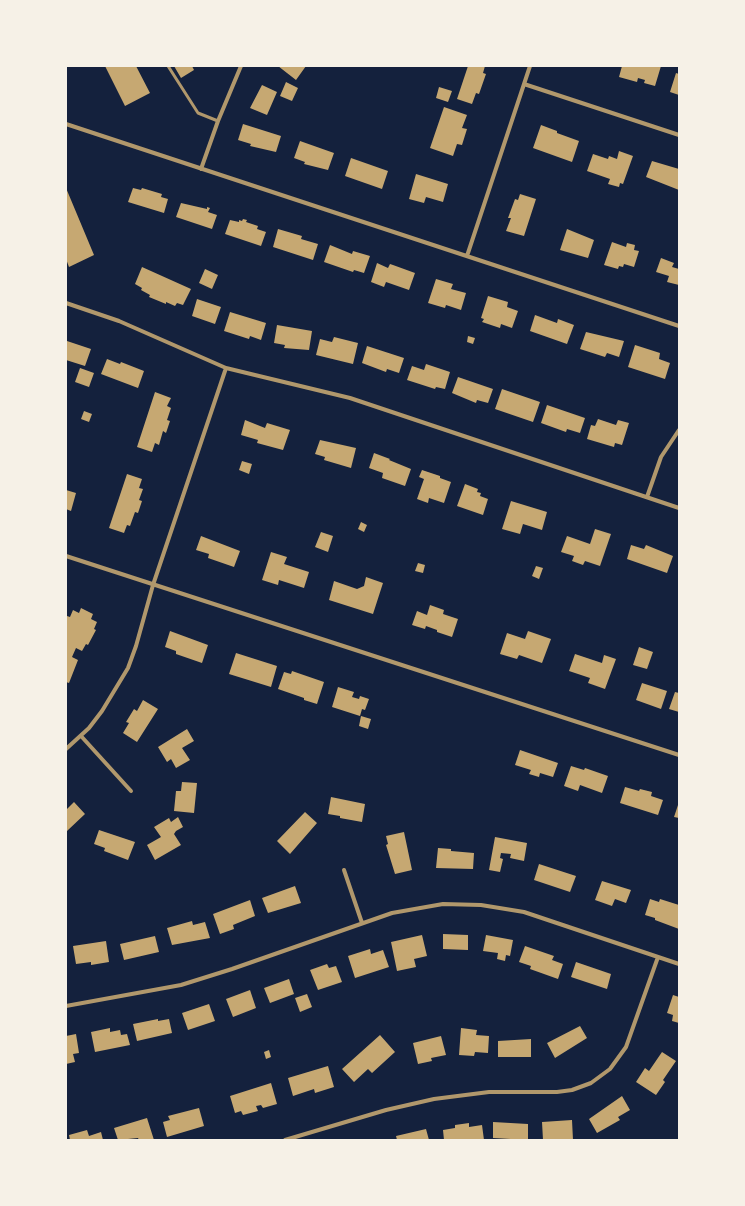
<!DOCTYPE html>
<html>
<head>
<meta charset="utf-8">
<style>
	body { margin:0 }
	#map { position:relative; width:745px; height:1206px; overflow:hidden; background:#14213d; font-family:"IBM Plex Sans",sans-serif }
	canvas { display:block }
	.frame { position:absolute; inset:0; border:67px solid #f6f1e7; pointer-events:none }
</style>
</head>
<body>
<div id="map">
<canvas width="745" height="1206"></canvas>
<div class="frame"></div>
</div>
<script>
const g = document.querySelector('canvas').getContext('2d');
g.lineJoin = 'round';
function paint(path, color) { g.fillStyle = color; g.fill(path, 'evenodd'); }
const toPath = rows => new Path2D(rows.map(r => 'M' + r).join(''));
function trace(path, color, width, dash) { g.strokeStyle = color; g.lineWidth = width; g.lineCap = dash ? 'butt' : 'round'; g.setLineDash(dash || []); g.stroke(path); }
const building = toPath([
	[105,66,136,66,150,93,125,106],
	[174,66,192,66,194,70,181,78],
	[278,66,306,66,296,80],
	[468,66,485,66,483,73,486,74,479,94,476,93,472,104,457,99],
	[622,66,661,66,655,86,644,83,645,80,638,78,637,82,619,77],
	[676,73,679,74,679,95,670,92],
	[286,82,298,88,292,101,280,96],
	[262,85,277,92,267,115,250,108],
	[439,87,452,91,448,102,436,98],
	[444,107,467,115,462,128,467,129,462,145,457,144,453,156,430,148],
	[243,124,281,136,276,152,250,146,251,144,238,140],
	[541,125,557,131,557,133,579,141,572,162,533,148],
	[300,141,334,153,328,170,304,164,305,162,294,158],
	[619,151,633,156,623,184,620,183,619,187,608,184,610,179,587,171,593,154,608,159,609,156,617,159],
	[351,158,388,171,382,189,345,176],
	[652,161,679,169,679,190,646,177],
	[416,174,448,184,443,202,426,197,424,203,409,199],
	[66,188,94,255,69,267,66,259],
	[133,188,141,190,142,188,162,194,161,197,168,199,164,213,128,202],
	[520,194,536,199,524,236,506,231,511,218,508,218,515,199,518,200],
	[181,203,207,209,207,207,210,208,208,212,217,215,212,229,176,217],
	[243,219,247,220,246,222,258,226,257,229,266,232,261,246,225,234,230,220,239,222,239,220,242,221],
	[278,229,302,236,301,239,318,244,313,260,273,247],
	[567,229,594,240,588,258,560,250],
	[612,242,626,247,627,243,635,245,634,250,639,251,634,267,624,264,623,267,619,266,618,269,604,265],
	[330,245,352,254,353,251,370,256,364,273,354,270,353,272,324,262],
	[661,258,674,263,672,267,679,269,679,285,667,282,669,276,656,272],
	[377,263,388,268,390,264,393,265,415,273,409,290,386,282,384,287,371,282],
	[142,267,191,289,183,305,177,303,175,306,166,302,166,304,149,297,150,295,141,290,142,288,135,284],
	[205,269,218,275,212,289,199,283],
	[436,279,453,284,451,289,466,293,461,310,446,305,445,308,428,303],
	[488,296,508,302,507,307,518,311,512,328,501,324,500,328,482,322,484,319,481,318],
	[197,299,221,307,215,324,192,316],
	[230,312,266,323,261,340,250,336,249,339,224,331],
	[535,315,557,323,558,319,574,325,567,344,530,331],
	[277,325,312,331,309,350,284,348,285,345,274,343],
	[586,332,624,341,619,357,607,353,605,357,580,349],
	[468,336,475,338,473,344,467,342],
	[334,337,358,343,353,364,316,355,320,339,332,342],
	[67,341,91,349,85,366,66,360],
	[635,345,660,353,659,359,670,363,665,379,628,367],
	[367,346,404,358,399,373,387,369,386,372,362,363],
	[107,359,120,364,121,362,144,371,138,388,101,374],
	[426,364,450,372,445,389,436,387,435,389,407,380,412,366,424,370],
	[80,368,94,373,89,387,75,382],
	[458,377,493,389,488,403,477,400,476,403,452,393],
	[502,389,540,402,533,422,495,409],
	[155,392,171,398,167,406,171,408,167,420,170,421,166,433,163,431,159,445,155,443,152,452,137,447],
	[547,405,585,418,580,433,567,429,566,432,541,423],
	[84,411,92,414,89,422,81,419],
	[598,419,616,425,618,420,629,423,622,445,615,443,614,447,587,439,591,425,595,426],
	[245,420,265,428,267,423,290,430,283,450,257,443,258,440,241,435],
	[320,440,356,448,351,468,324,460,325,457,315,454],
	[374,453,390,459,389,460,411,469,405,486,382,478,383,473,369,468],
	[242,461,252,464,249,474,239,470],
	[422,470,440,476,440,478,451,482,444,503,429,498,428,503,417,499,424,479,419,477],
	[127,474,142,479,139,488,143,489,139,500,142,501,138,513,135,512,130,526,127,525,124,533,109,528],
	[465,484,478,489,477,492,481,493,480,496,488,499,483,515,457,506],
	[66,490,76,493,71,511,66,509],
	[511,501,547,512,542,530,523,524,520,534,502,529],
	[361,522,367,525,364,532,358,529],
	[595,529,611,534,600,566,585,561,583,565,572,561,574,556,561,552,567,536,590,544],
	[321,532,333,536,328,552,315,547],
	[201,536,240,551,234,567,208,558,209,554,196,550],
	[631,545,644,549,646,545,673,556,667,573,627,559],
	[271,552,287,557,284,564,309,572,304,588,279,580,278,585,262,580],
	[418,563,425,565,423,573,415,571],
	[536,566,543,568,539,579,532,576],
	[366,577,383,583,373,614,329,600,334,581,357,589,364,586],
	[430,605,444,610,443,614,458,619,452,637,437,632,437,630,426,626,425,629,412,625,417,611,427,615],
	[81,608,93,614,91,619,97,622,94,629,96,630,88,645,86,644,82,651,76,648,72,657,78,660,69,683,66,682,66,618,67,616,70,617,73,610,79,613],
	[170,631,208,645,202,663,176,654,176,651,165,647],
	[528,631,551,639,542,663,519,655,517,659,500,654,507,633,525,639],
	[639,647,653,652,647,669,633,665],
	[236,653,277,666,271,687,229,674],
	[575,654,602,663,604,655,616,659,605,689,588,683,590,678,569,671],
	[292,671,324,682,317,704,304,700,304,698,278,689,284,672,291,674],
	[642,683,667,691,661,709,636,700],
	[338,687,354,692,352,697,359,699,360,696,369,699,365,710,362,709,360,716,332,707],
	[675,692,679,693,679,712,669,709],
	[143,700,158,709,137,742,123,733,129,723,126,722,134,709,137,711],
	[361,716,371,719,368,729,359,726],
	[187,729,194,741,182,748,190,760,176,768,171,759,167,762,158,747],
	[520,750,558,763,553,777,540,773,539,777,529,774,531,770,515,765],
	[571,766,584,770,585,768,608,776,602,793,580,785,578,791,564,786],
	[182,782,197,783,194,813,174,811,176,791,181,791],
	[625,787,639,791,640,789,652,792,651,796,663,800,658,815,620,803],
	[331,797,365,804,362,822,340,818,340,816,328,814],
	[74,802,85,814,67,831,66,810],
	[679,802,679,818,674,817],
	[305,812,317,823,290,854,277,841],
	[178,817,183,827,176,831,174,834,181,845,155,860,147,845,161,837,154,827,169,818,171,822],
	[99,830,135,842,128,860,104,851,105,848,94,844],
	[404,832,412,870,395,874,386,845,388,844,386,836],
	[495,837,527,843,524,861,510,858,511,854,501,853,500,858,503,859,500,872,489,870],
	[438,848,451,849,451,851,474,853,473,869,436,868],
	[539,864,576,876,570,892,534,880],
	[602,881,631,890,626,903,615,899,612,906,595,900],
	[295,886,301,903,268,913,262,898],
	[650,899,659,902,660,899,679,905,679,929,655,920,655,918,645,915],
	[250,900,255,916,233,925,234,929,220,934,213,914],
	[192,921,193,925,205,922,210,938,172,945,167,928],
	[443,934,468,935,468,950,443,949],
	[422,935,427,956,414,959,416,967,397,971,391,942],
	[486,935,513,940,510,956,506,955,505,961,497,959,498,953,483,951],
	[155,936,159,952,124,960,120,944],
	[106,941,109,962,91,965,91,962,76,964,73,946],
	[525,946,554,956,552,960,563,964,558,979,530,969,531,966,519,962],
	[370,949,371,954,383,950,389,967,355,978,348,956],
	[576,962,611,974,607,989,571,977],
	[327,964,329,968,336,966,342,982,318,990,310,970],
	[289,979,294,994,270,1003,264,988],
	[250,990,256,1008,233,1017,226,999],
	[307,994,312,1007,300,1012,295,998],
	[673,995,679,997,679,1023,672,1021,673,1015,667,1013],
	[209,1004,215,1021,188,1030,182,1013],
	[158,1019,158,1021,169,1019,172,1033,137,1041,133,1024],
	[580,1026,587,1038,555,1058,547,1043],
	[110,1028,110,1032,120,1030,121,1035,127,1034,130,1045,95,1052,91,1032],
	[461,1028,477,1030,476,1035,489,1036,488,1053,475,1052,474,1056,459,1055],
	[76,1034,79,1053,73,1054,75,1062,66,1064,66,1036],
	[380,1035,395,1052,372,1073,368,1069,354,1082,342,1069],
	[441,1036,446,1055,431,1058,432,1061,418,1064,413,1043],
	[531,1039,531,1057,498,1057,498,1041],
	[269,1050,271,1057,266,1059,264,1052],
	[662,1052,676,1061,663,1080,665,1082,656,1095,636,1082,645,1068,649,1071],
	[328,1066,334,1087,315,1093,314,1089,293,1096,288,1078],
	[271,1083,277,1104,263,1108,261,1105,256,1106,258,1111,243,1115,241,1111,235,1113,230,1096],
	[622,1096,630,1110,618,1117,620,1120,597,1133,589,1119],
	[199,1108,204,1126,167,1137,163,1122,170,1120,168,1116],
	[147,1118,154,1140,139,1140,138,1138,118,1140,114,1128],
	[572,1120,573,1140,543,1140,542,1122],
	[493,1122,528,1124,528,1140,493,1138],
	[469,1123,469,1127,482,1125,484,1140,444,1140,443,1130,455,1128,455,1125],
	[426,1129,429,1140,397,1140,396,1136],
	[87,1130,89,1136,101,1132,103,1140,70,1140,69,1135]
]);
const service = toPath([
	[168,66,198,113,218,121]
]);
const minor = toPath([
	[524,84,679,135],
	[66,124,679,326],
	[201,169,218,121,241,66],
	[467,256,530,66],
	[66,303,119,321,226,368,350,398,679,508],
	[647,497,661,457,679,430],
	[66,556,679,755],
	[81,736,131,791],
	[66,749,89,728,102,711,128,668,136,646,153,585,226,368],
	[344,870,362,923],
	[66,1006,181,985,232,969,392,913,443,904,481,905,524,912,679,964],
	[285,1140,386,1110,434,1099,489,1092,557,1092,572,1090,591,1083,610,1069,626,1047,658,957]
]);
paint(building, '#c6a872');
trace(service, '#b1986c', 3);
trace(minor, '#b1986c', 4);
</script>
</body>
</html>
